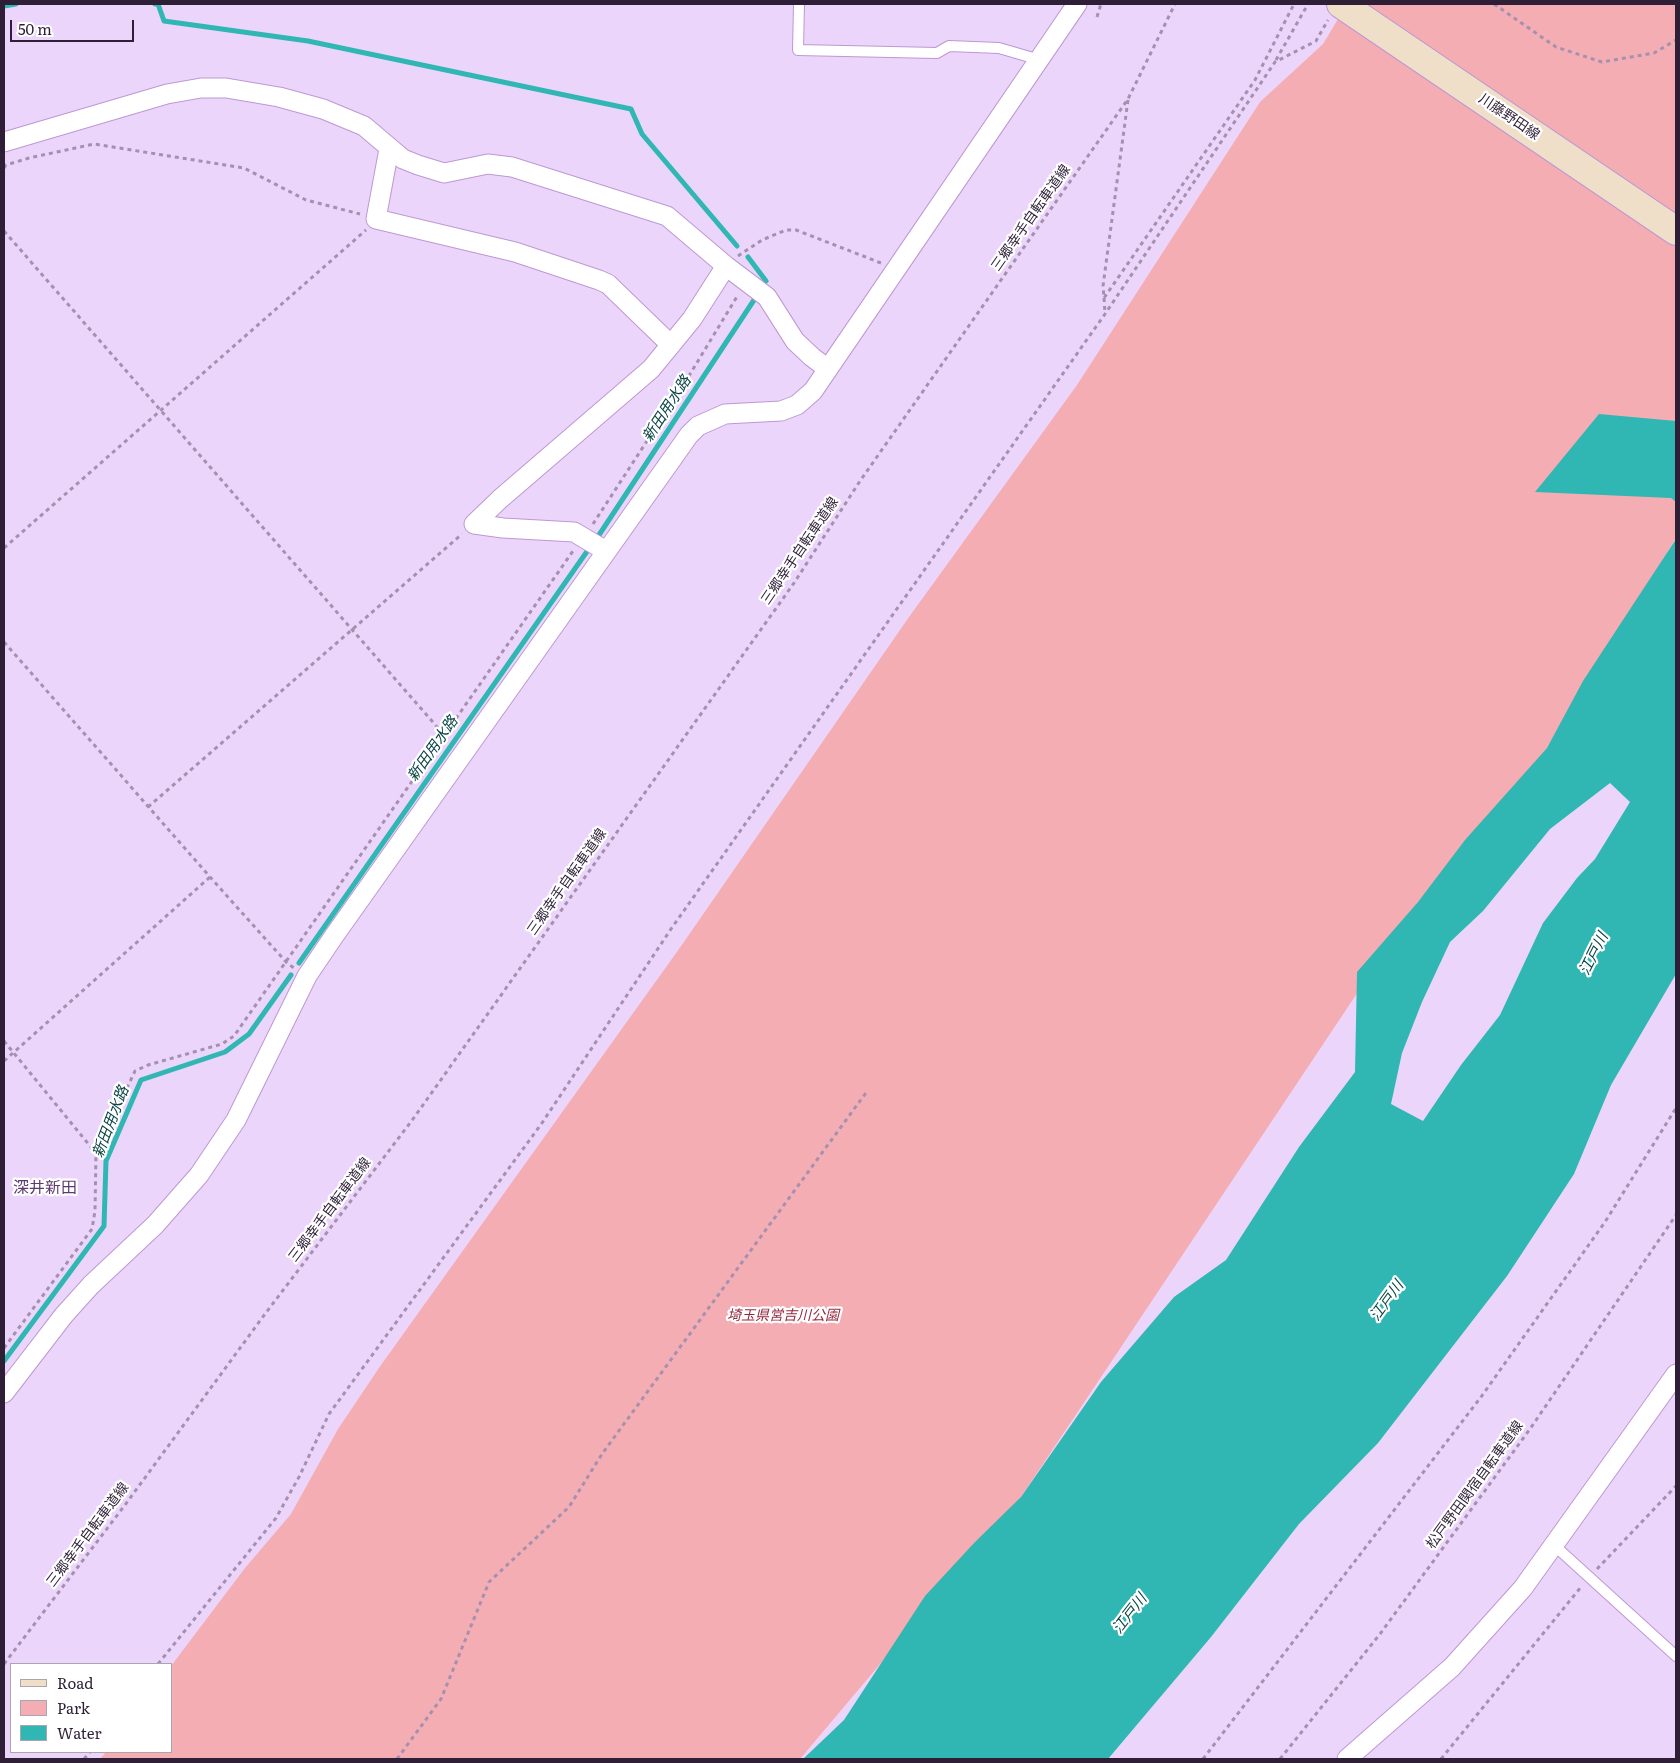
<!DOCTYPE html>
<html>
<head>
<meta charset="utf-8">
<style>
	body { margin:0 }
	#map { position:relative; width:1680px; height:1763px; overflow:hidden; background:#ecd5fa; font-family:Literata,serif }
	canvas { display:block }
	.frame { position:absolute; inset:0; border:5px solid #2e1f36; pointer-events:none }
	.legend { position:absolute; left:10px; top:1663px; width:162px; height:90px; box-sizing:border-box; background:#fff; border:1px solid #aba5af; margin:0; padding:6px 9px; list-style:none; font-size:15px; color:#2e1f36 }
	.legend li { display:flex; align-items:center; gap:10px; height:25px }
	.legend b { width:25px; border:1px solid #aba5af }
	.scale { position:absolute; left:10px; top:20px; width:124px; height:22px; box-sizing:border-box; border:2px solid #2e1f36; border-top:0; padding-left:6px; font-size:15px; line-height:18px; white-space:nowrap; color:#2e1f36; -webkit-text-stroke:4px #fff; paint-order:stroke }
</style>
</head>
<body>
<div id="map">
<canvas width="1680" height="1763"></canvas>
<div class="frame"></div>
<ul class="legend">
<li><b style="height:6px;background:#f0dfc8"></b>Road</li>
<li><b style="height:14px;background:#f5adb4"></b>Park</li>
<li><b style="height:14px;background:#30b6b3"></b>Water</li>
</ul>
<div class="scale">50 m</div>
</div>
<script>
const g = document.querySelector('canvas').getContext('2d');
g.lineJoin = 'round';
function paint(path, color) { g.fillStyle = color; g.fill(path, 'evenodd'); }
const toPath = rows => new Path2D(rows.map(r => 'M' + r).join(''));
function trace(path, color, width, dash) { g.strokeStyle = color; g.lineWidth = width; g.lineCap = dash ? 'butt' : 'round'; g.setLineDash(dash || []); g.stroke(path); }
function drawText(font, color, halo, rows, align = 'center') {
  g.font = font + ' Literata,"Noto Sans JP",serif'; g.lineWidth = 4.5; g.setLineDash([]); g.textBaseline = 'middle'; g.strokeStyle = halo; g.fillStyle = color; for (const [text, x, y, turn = 0] of rows) {
    g.save(); g.translate(x, y); g.rotate((+turn || 0) * Math.PI / 180); g.textAlign = isNaN(turn) ? turn : align; if (halo) g.strokeText(text, 0, 0); g.fillText(text, 0, 0); g.restore();
  }
}
const green = toPath([
	[1347,4,1676,4,1676,538,1547,748,1418,902,1021,1497,800,1759,100,1759,106,1752,171,1752,171,1666,245,1568,291,1514,338,1429,381,1365,679,949,909,617,1077,385,1260,102,1323,44]
]);
const water = toPath([
	[1599,414,1676,421,1676,502,1671,498,1535,492],
	[1676,539,1676,974,1611,1085,1574,1174,1507,1276,1378,1443,1299,1524,1211,1637,1108,1759,803,1759,844,1720,925,1596,975,1542,1021,1497,1101,1382,1174,1297,1226,1260,1299,1147,1355,1072,1357,972,1418,902,1465,840,1547,748,1583,681],
	[1610,783,1630,802,1595,859,1577,878,1543,923,1500,1015,1461,1065,1423,1121,1391,1104,1402,1053,1422,1002,1450,942,1483,911,1550,829]
]);
const stream = toPath([
	[155,4,158,4,164,21,308,41,631,109,642,134,737,246],
	[4,6,16,4],
	[748,257,766,281],
	[599,535,756,297],
	[299,963,588,550],
	[4,1361,104,1226,106,1161,141,1080,225,1052,249,1034,291,975]
]);
const path = toPath([
	[1494,4,1556,47,1602,62,1654,53,1676,40],
	[1097,17,1101,4],
	[1276,60,1308,4],
	[1128,100,1103,286,1104,298,1255,80,1294,4],
	[4,168,6,165,29,158,94,144,244,168,306,200,360,214],
	[4,231,445,736],
	[738,256,762,240,786,230,796,230,881,263],
	[1104,298,1105,313],
	[593,524,684,384,738,295],
	[4,548,366,230],
	[4,642,210,877,287,963,294,968],
	[148,807,462,534],
	[4,1041,95,1152],
	[4,1061,210,877],
	[4,1348,92,1229,95,1211,96,1153,135,1071,148,1065,222,1044,234,1036,573,551],
	[1597,1569,1676,1486],
	[4,1664,125,1505,265,1314,413,1119,794,583,860,481,1128,99,1175,4],
	[158,1664,276,1518,299,1477,329,1414,542,1123,671,929,1105,314,1275,62,1316,41,1328,20],
	[84,1759,90,1752],
	[397,1759,441,1699,489,1582,569,1507,602,1454,868,1090],
	[1203,1759,1481,1397,1605,1222,1676,1108],
	[1280,1759,1380,1634,1530,1429,1676,1215],
	[1441,1759,1581,1587]
]);
const lane = toPath([
	[799,4,798,50,937,53,949,46,999,48,1040,60],
	[1555,1546,1676,1656]
]);
const street = toPath([
	[4,142,167,94,201,88,226,88,279,97,323,109,364,126,403,159,418,165,444,173,488,164,512,167,667,216,726,266,767,297,795,341,812,357,828,369],
	[389,149,376,219,515,252,599,280,608,284,671,345],
	[606,551,574,532,503,528,474,524,500,499,651,369,692,319,726,266],
	[4,1393,64,1315,91,1285,155,1225,199,1175,236,1120,307,976,334,936,689,435,698,426,725,414,781,411,797,405,813,391,1077,4],
	[1347,1759,1452,1667,1523,1588,1676,1374]
]);
const secondary = toPath([
	[1341,4,1676,231]
]);
const streetNames = [
	["川藤野田線",1509,117,34],
	["三郷幸手自転車道線",1031,218,-55],
	["三郷幸手自転車道線",800,551,-56],
	["三郷幸手自転車道線",567,882,-55],
	["三郷幸手自転車道線",330,1210,-53],
	["松戸野田関宿自転車道線",1475,1485,-54],
	["三郷幸手自転車道線",88,1535,-53]
];
const parkNames = [
	["埼玉県営吉川公園",783,1316]
];
const waterNames = [
	["新田用水路",667,409,-57],
	["新田用水路",433,749,-55],
	["江戸川",1594,954,-63],
	["新田用水路",111,1122,-69],
	["江戸川",1387,1301,-54],
	["江戸川",1130,1614,-52]
];
const quarterNames = [
	["深井新田",45,1188]
];
paint(green, '#f5adb4');
paint(water, '#30b6b3');
trace(stream, '#30b6b3', 5);
trace(lane, '#bd98d3', 12);
trace(street, '#bd98d3', 21);
trace(secondary, '#bd98d3', 30);
trace(path, '#a490af', 3, [4, 4]);
trace(lane, '#fff', 10);
trace(street, '#fff', 19);
trace(secondary, '#f0dfc8', 28);
drawText('14px', '#2e1f36', '#fff', streetNames);
drawText('italic 14px', '#93293f', '#fff', parkNames);
drawText('italic 15px', '#0c4645', '#fff', waterNames);
drawText('16px', '#5d3b70', '#fff', quarterNames);
</script>
</body>
</html>
